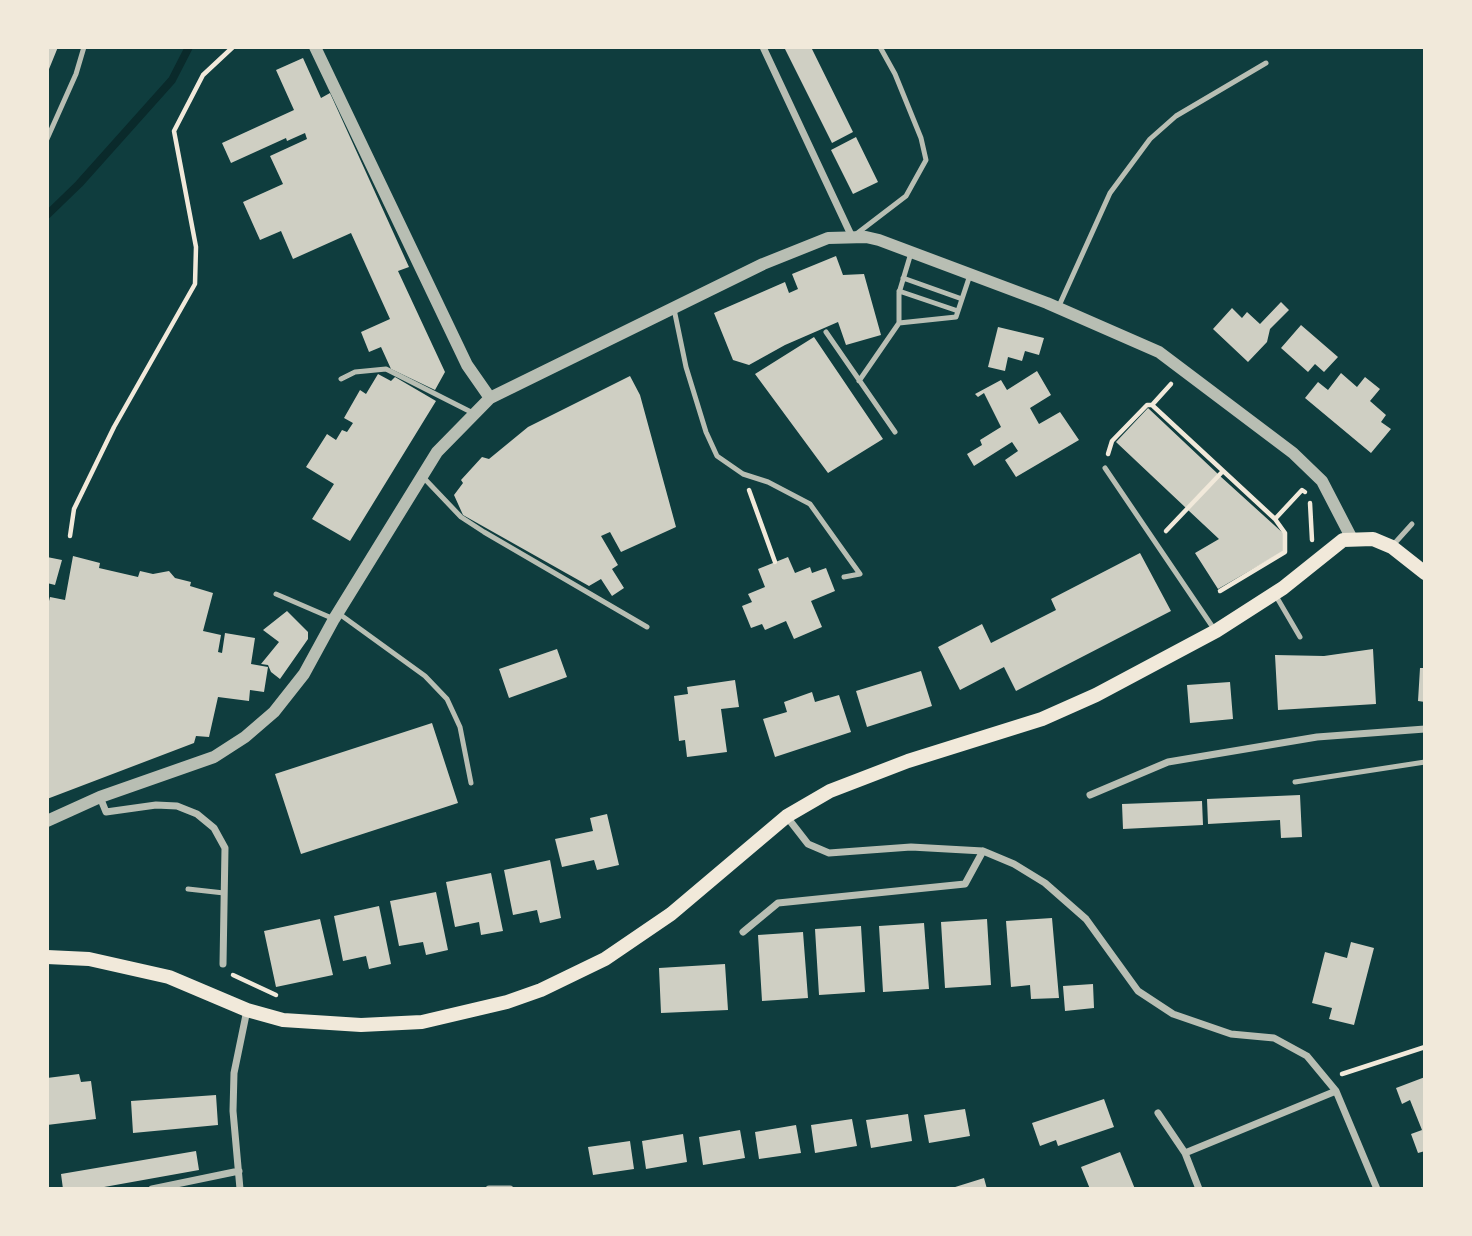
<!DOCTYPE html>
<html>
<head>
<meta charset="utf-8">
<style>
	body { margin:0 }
	#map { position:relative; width:1472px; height:1236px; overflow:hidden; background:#0f3d3e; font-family:"Archivo Narrow",sans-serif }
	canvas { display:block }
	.frame { position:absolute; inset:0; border:49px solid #f1e9da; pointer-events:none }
</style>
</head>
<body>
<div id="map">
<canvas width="1472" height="1236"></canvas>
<div class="frame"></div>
</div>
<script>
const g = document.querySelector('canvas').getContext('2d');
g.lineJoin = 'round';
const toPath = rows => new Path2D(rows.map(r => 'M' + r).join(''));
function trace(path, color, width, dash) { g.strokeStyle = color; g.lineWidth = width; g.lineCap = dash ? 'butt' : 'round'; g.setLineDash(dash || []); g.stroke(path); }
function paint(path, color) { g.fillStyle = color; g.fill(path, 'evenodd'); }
const stream = toPath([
	[47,215,79,184,172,80,189,47]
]);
const building = toPath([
	[47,47,58,47,47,74],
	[784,47,811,47,853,132,832,143],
	[303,58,321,98,330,93,409,267,398,271,445,372,435,390,391,369,381,347,369,352,361,332,390,319,351,233,293,259,281,231,260,240,243,202,283,184,270,156,307,139,305,133,287,141,286,138,231,163,222,143,294,110,276,70],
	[856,137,878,182,853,194,831,150],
	[836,256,843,275,864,274,881,335,846,345,838,322,785,345,749,365,733,360,714,313,785,282,789,293,798,289,792,274],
	[1281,302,1289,310,1270,329,1267,342,1248,362,1213,329,1232,308,1242,318,1247,312,1260,324],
	[1301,325,1338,357,1324,372,1315,364,1308,372,1281,348],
	[998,327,1044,338,1039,355,1025,351,1022,361,1008,357,1005,371,988,367],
	[814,337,883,439,828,473,755,374],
	[1037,371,1051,395,1030,408,1039,424,1060,412,1079,440,1016,477,1005,460,1018,451,1012,442,974,466,967,454,982,445,980,440,1001,427,984,393,978,397,975,394,1001,380,1007,390],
	[1341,373,1357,387,1365,377,1380,389,1370,401,1386,415,1381,422,1391,429,1371,453,1305,398,1318,382,1328,390],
	[378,374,391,381,395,377,436,401,350,541,312,519,334,484,306,467,327,434,336,440,342,430,347,432,353,423,344,418,360,390,366,394],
	[630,376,640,395,676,527,621,552,610,532,601,536,618,565,612,569,624,588,612,596,601,579,589,586,463,515,454,495,463,483,461,480,482,457,489,459,528,427],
	[1148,408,1218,474,1186,508,1116,442],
	[1220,476,1284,534,1284,551,1218,589,1195,553,1219,539,1188,510],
	[1140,553,1171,611,1016,691,1004,667,960,690,938,647,982,624,991,643,1056,610,1051,599],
	[73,556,100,563,99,568,138,577,140,571,153,574,169,571,175,578,191,582,190,586,213,593,203,631,221,635,218,652,222,653,225,633,255,638,251,664,268,667,264,692,250,690,249,701,218,697,209,737,196,736,194,743,47,799,47,609,50,597,65,600],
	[47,557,62,560,55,585,47,583],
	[788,557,795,573,810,567,812,573,826,568,835,591,811,601,822,627,794,639,786,621,765,630,762,624,751,628,742,606,752,602,748,594,765,587,758,569],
	[287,611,308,632,308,639,280,679,271,672,268,665,261,664,279,642,263,630],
	[557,649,567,677,509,698,499,669],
	[1373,649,1376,704,1278,710,1275,655,1324,656],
	[1420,668,1425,668,1425,702,1418,701],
	[921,671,932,706,867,727,856,691],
	[735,680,739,707,721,709,727,752,687,757,685,740,679,741,674,696,688,694,687,687],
	[1230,682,1233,719,1190,723,1187,685],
	[812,692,815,702,839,695,851,732,775,757,763,719,787,712,784,702],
	[432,723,458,803,301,854,275,774],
	[1300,795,1302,837,1281,838,1280,820,1208,824,1207,799],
	[1202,801,1203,825,1123,829,1122,804],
	[607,814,619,865,597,870,594,860,562,867,555,839,593,831,590,818],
	[550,860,561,918,540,923,537,910,513,915,504,870],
	[491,873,503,931,481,935,479,922,455,927,446,882],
	[436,892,448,950,426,955,423,942,399,946,390,901],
	[379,906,391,964,369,969,366,956,343,961,334,916],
	[1052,918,1059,998,1031,999,1030,985,1011,987,1006,921],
	[320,919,333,975,276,987,264,931],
	[987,919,991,985,945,988,941,922],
	[924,923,929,989,883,992,879,926],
	[861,926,865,992,819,995,815,929],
	[803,932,808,998,762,1001,758,935],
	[1351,942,1374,948,1354,1025,1329,1019,1332,1008,1312,1003,1325,952,1347,958],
	[725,964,728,1010,661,1013,659,968],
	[1093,984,1094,1008,1065,1011,1063,986],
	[79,1074,81,1082,91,1081,96,1119,47,1125,47,1078],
	[1425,1077,1425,1151,1418,1153,1411,1134,1422,1130,1410,1100,1402,1104,1396,1088],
	[216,1095,218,1125,133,1133,131,1101],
	[1104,1099,1114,1127,1058,1146,1056,1140,1040,1146,1032,1123],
	[965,1109,970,1136,929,1143,924,1115],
	[908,1114,912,1141,871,1148,866,1120],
	[852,1119,857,1146,815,1153,811,1125],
	[796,1125,801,1153,759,1159,755,1132],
	[740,1130,745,1158,703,1165,699,1137],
	[683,1134,687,1162,646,1169,642,1141],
	[630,1141,634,1169,593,1175,588,1147],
	[196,1151,199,1170,93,1189,63,1189,61,1174],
	[1120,1152,1135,1189,1090,1189,1081,1167],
	[984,1178,987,1189,953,1189,952,1188]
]);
const path = toPath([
	[1171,384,1152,405,1275,519,1302,490,1305,492],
	[1108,454,1112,441,1147,405,1152,405],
	[749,490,775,562],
	[1310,503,1312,540],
	[1166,531,1223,471],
	[70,536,74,509,114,427,195,284,196,247,174,131,203,75,233,47],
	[1220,591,1285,552,1285,533,1275,519],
	[233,975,276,995],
	[1342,1074,1425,1047]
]);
const service = toPath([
	[47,139,76,74,84,47],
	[855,235,906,196,926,160,921,138,895,74,880,47],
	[903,278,962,299],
	[899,291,958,311],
	[1058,308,1110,193,1150,139,1176,116,1266,63],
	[674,309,686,367,706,432,717,456,743,474,768,482,810,504,860,574,844,577],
	[899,323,956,317,970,275],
	[826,332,895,432],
	[341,379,355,372,386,369,473,413],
	[859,381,899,323,899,293,911,253],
	[1105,468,1214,629],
	[422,476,461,517,484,532,647,627],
	[1394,544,1412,524],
	[276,594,334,619],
	[1276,596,1300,637],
	[338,613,425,676,447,699,460,727,471,783],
	[1295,782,1425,762],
	[188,889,224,893]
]);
const minor = toPath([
	[763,47,852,237],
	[1090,795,1168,762,1317,737,1425,729],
	[100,797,106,812,156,805,177,806,197,814,214,828,225,848,223,964],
	[787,817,808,844,829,853,911,847,983,851,1014,864,1045,883,1086,919,1138,991,1173,1014,1231,1034,1274,1038,1307,1056,1336,1091,1377,1189],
	[743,932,778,903,965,884,983,851],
	[1158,1113,1185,1153],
	[152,1189,239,1171],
	[240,1189,233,1111,234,1073,247,1010],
	[489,1189,510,1189],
	[1199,1189,1185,1153,1336,1091]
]);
const tertiary = toPath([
	[315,47,467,365,490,398],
	[47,821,100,797,214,757,245,737,274,712,304,674,334,619,437,452,490,398,763,264,828,238,866,237,879,240,1047,303,1159,352,1293,453,1322,481,1351,537]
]);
const secondary = toPath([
	[47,957,89,959,169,977,247,1010,283,1020,361,1025,422,1022,507,1002,541,990,605,959,671,914,787,816,830,791,908,761,1042,719,1096,695,1216,631,1283,588,1343,540,1373,539,1392,547,1425,573]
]);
trace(stream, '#0a2a2b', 8);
paint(building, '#cfcfc3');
trace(path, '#f1e9da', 4.5);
trace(service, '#b8beb3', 5);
trace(minor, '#b8beb3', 7);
trace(tertiary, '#b8beb3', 12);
trace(secondary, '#f1e9da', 14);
</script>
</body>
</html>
